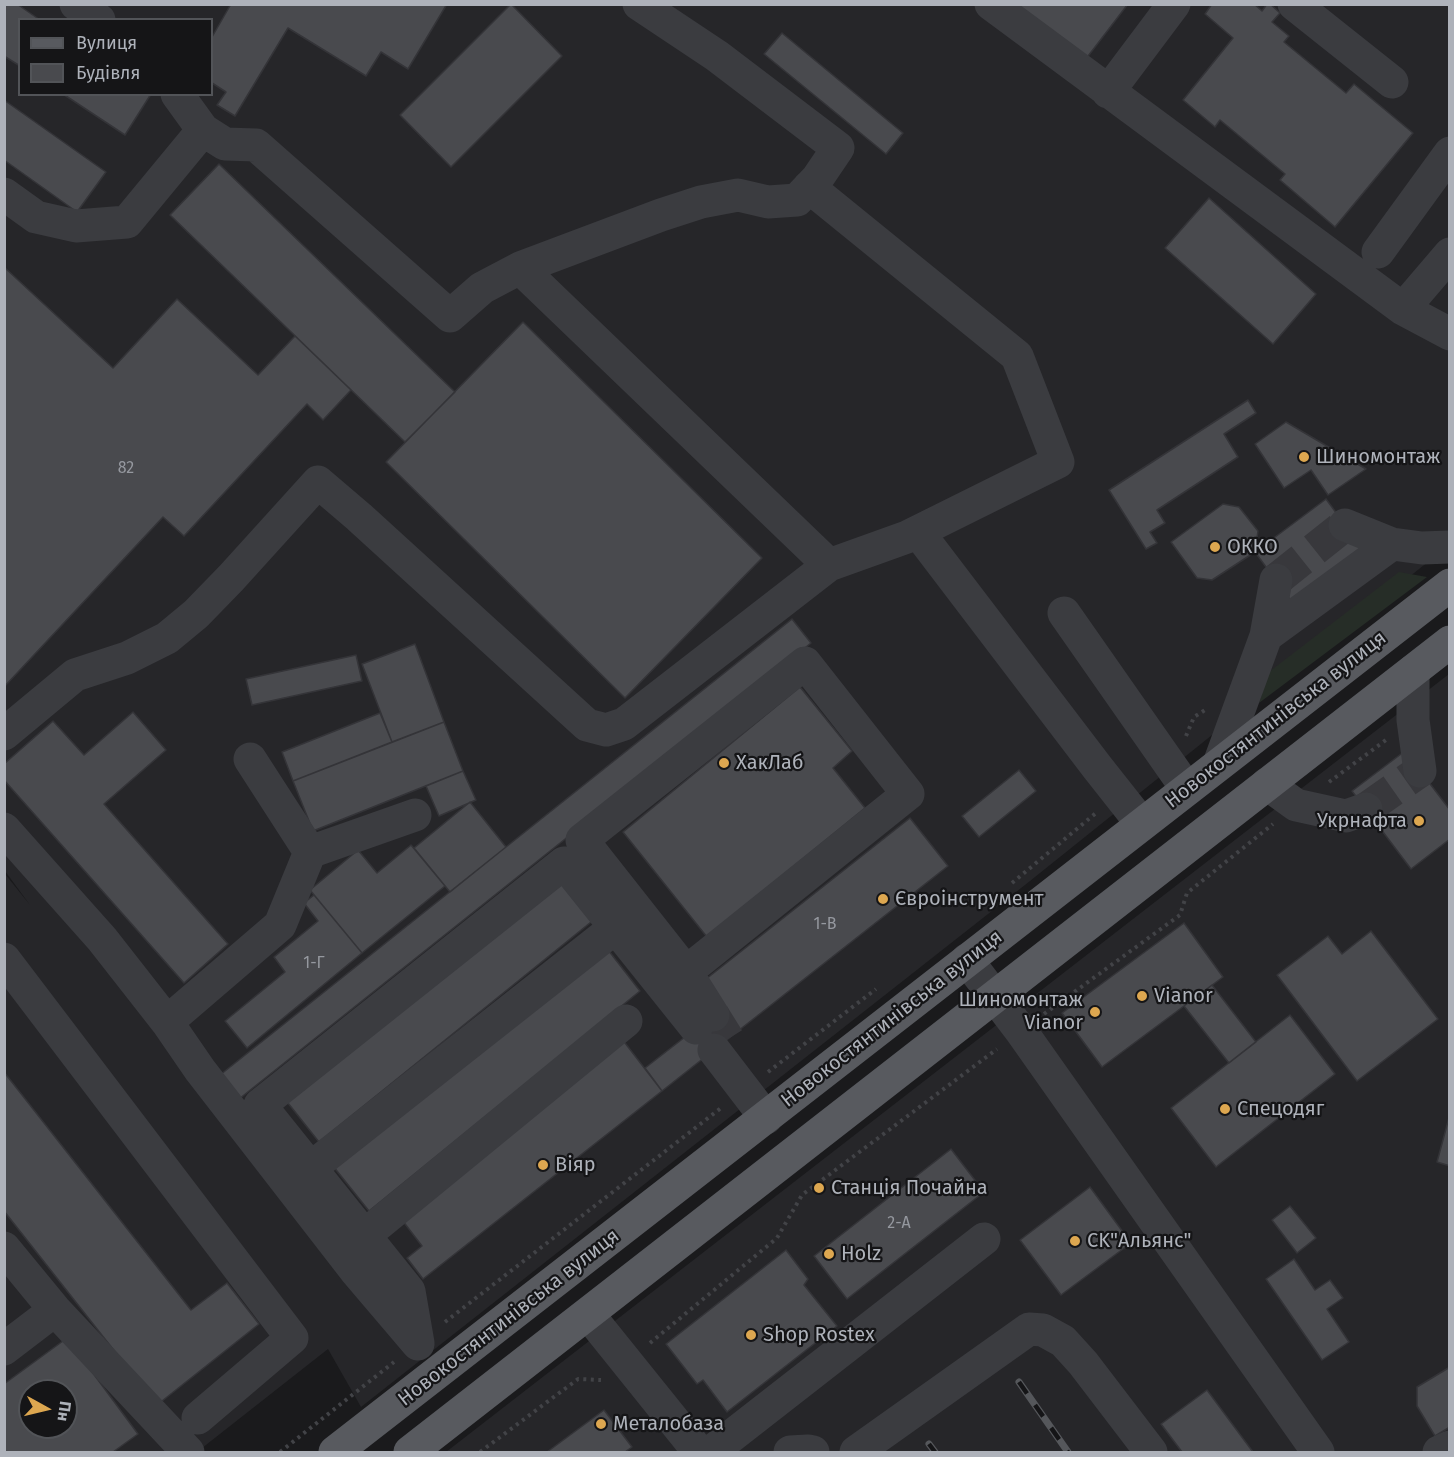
<!DOCTYPE html>
<html>
<head>
<meta charset="utf-8">
<style>
	body { margin:0 }
	#map { position:relative; width:1454px; height:1457px; overflow:hidden; background:#1a1a1c; font-family:"Fira Sans",sans-serif }
	canvas { display:block }
	.frame { position:absolute; inset:0; border:6px solid #aeb2ba; pointer-events:none }
	.legend { position:absolute; left:18px; top:18px; width:195px; height:78px; box-sizing:border-box; background:#151517; border:2px solid #525458; margin:0; padding:8px 10px; list-style:none; font-size:18px; color:#aeb2ba }
	.legend li { display:flex; align-items:center; gap:12px; height:30px }
	.legend b { width:30px; border:2px solid #525458 }
	.north { position:absolute; left:18px; top:1379px; width:60px; height:60px; box-sizing:border-box; background:#151517; border:2px solid #525458; border-radius:50%; rotate:98deg; font-size:16px; font-weight:700; line-height:24px; text-align:center; color:#aeb2ba }
	.north::after { content:''; display:block; margin:auto; width:21px; height:27px; background:#dda750; clip-path:polygon(50% 0,100% 100%,50% 72%,0 100%) }
</style>
</head>
<body>
<div id="map">
<canvas width="1454" height="1457"></canvas>
<div class="frame"></div>
<ul class="legend">
<li><b style="height:8px;background:#585a5f"></b>Вулиця</li>
<li><b style="height:16px;background:#494a4e"></b>Будівля</li>
</ul>
<div class="north">Пн</div>
</div>
<script>
const g = document.querySelector('canvas').getContext('2d');
g.lineJoin = 'round';
function paint(path, color) { g.fillStyle = color; g.fill(path, 'evenodd'); }
const toPath = rows => new Path2D(rows.map(r => 'M' + r).join(''));
function trace(path, color, width, dash) { g.strokeStyle = color; g.lineWidth = width; g.lineCap = dash ? 'butt' : 'round'; g.setLineDash(dash || []); g.stroke(path); }
function drawText(font, color, halo, rows, align = 'center') {
  g.font = font + ' "Fira Sans",sans-serif'; g.lineWidth = 4.5; g.setLineDash([]); g.textBaseline = 'middle'; g.strokeStyle = halo; g.fillStyle = color; for (const [text, x, y, turn = 0] of rows) {
    g.save(); g.translate(x, y); g.rotate((+turn || 0) * Math.PI / 180); g.textAlign = isNaN(turn) ? turn : align; if (halo) g.strokeText(text, 0, 0); g.fillText(text, 0, 0); g.restore();
  }
}
const built = toPath([
	[5,5,1449,5,1449,545,1030,881,361,1407,328,1349,197,1452,5,1452,5,874,30,905,5,871],
	[20,20,212,20,212,94,20,94],
	[30,1391,66,1391,66,1427,30,1427],
	[1449,674,1449,1452,446,1452,1084,957]
]);
const green = toPath([
	[1399,572,1427,577,1259,703,1269,672]
]);
const building = toPath([
	[4,4,17,4,40,20,20,20,20,66,4,56,4,4],
	[231,4,447,4,408,69,381,52,366,76,288,28,235,116,217,105,226,92,212,83,212,37,231,4],
	[511,4,562,56,451,167,400,115,511,4],
	[1007,4,1128,4,1082,64,1007,4],
	[1212,4,1254,4,1262,11,1267,4,1270,4,1280,13,1272,22,1289,36,1284,42,1346,93,1354,84,1413,133,1335,227,1280,180,1285,174,1220,120,1215,127,1183,100,1233,38,1205,14,1212,4],
	[782,33,903,133,886,154,764,54,782,33],
	[63,94,151,94,125,135,63,94],
	[4,100,106,172,77,212,4,160,4,100],
	[219,164,455,392,405,442,170,215,219,164],
	[1209,198,1316,294,1273,344,1165,248,1209,198],
	[4,267,113,368,177,299,258,375,295,336,351,390,323,420,307,404,184,536,163,517,4,687,4,267],
	[523,322,762,558,625,698,386,462,523,322],
	[1248,400,1256,413,1224,434,1238,457,1157,510,1165,523,1150,532,1157,543,1146,549,1109,490,1248,400],
	[1286,422,1366,469,1328,495,1311,470,1284,488,1255,444,1286,422],
	[1326,499,1365,552,1294,605,1255,552,1326,499],
	[1223,504,1239,507,1258,531,1255,552,1212,580,1197,578,1171,542,1223,504],
	[792,619,811,643,239,1099,220,1075,792,619],
	[415,644,444,722,392,742,362,664,415,644],
	[356,655,362,681,252,705,246,679,356,655],
	[800,687,852,751,833,768,865,808,707,937,623,832,800,687],
	[133,712,166,750,104,804,228,944,184,983,4,780,4,764,53,721,84,755,133,712],
	[380,713,392,742,293,781,282,752,380,713],
	[444,722,463,771,313,831,293,781,444,722],
	[1405,751,1450,810,1450,839,1411,869,1352,791,1405,751],
	[1019,770,1036,791,979,837,962,816,1019,770],
	[463,771,476,800,439,816,426,786,463,771],
	[470,802,506,847,450,892,414,848,470,802],
	[910,818,948,866,738,1031,701,983,910,818],
	[411,845,445,886,362,953,310,890,358,850,377,873,411,845],
	[560,874,596,918,319,1142,284,1098,560,874],
	[314,895,362,953,247,1048,225,1021,285,972,274,957,318,921,304,903,314,895],
	[1184,923,1223,977,1102,1067,1062,1013,1184,923],
	[1371,931,1438,1019,1357,1081,1277,975,1328,936,1342,954,1371,931],
	[605,946,640,991,369,1211,333,1166,605,946],
	[1212,985,1256,1042,1229,1063,1184,1006,1212,985],
	[721,1009,738,1031,662,1091,645,1068,721,1009],
	[1290,1015,1335,1074,1216,1167,1171,1108,1290,1015],
	[622,1039,662,1091,423,1279,407,1258,422,1246,399,1216,622,1039],
	[4,1072,191,1310,227,1283,259,1324,157,1405,4,1211,4,1072],
	[1450,1114,1450,1166,1437,1162,1450,1114],
	[951,1149,984,1192,847,1299,814,1256,951,1149],
	[1090,1187,1131,1243,1061,1295,1020,1240,1090,1187],
	[1290,1206,1316,1238,1297,1253,1272,1220,1290,1206],
	[786,1250,808,1279,804,1285,837,1326,727,1412,703,1380,697,1384,666,1344,786,1250],
	[1294,1259,1315,1290,1330,1280,1343,1298,1327,1309,1349,1342,1322,1360,1266,1279,1294,1259],
	[67,1338,138,1434,113,1452,4,1452,4,1384,67,1338],
	[30,1391,66,1391,66,1427,30,1427,30,1391],
	[1450,1367,1450,1427,1435,1436,1417,1406,1417,1387,1450,1367],
	[1207,1390,1253,1452,1182,1452,1161,1424,1207,1390],
	[604,1410,632,1447,625,1452,547,1452,604,1410]
]);
const minorTunnel = toPath([
	[1276,580,1345,525],
	[1366,809,1420,771],
	[713,1015,728,1039]
]);
const path = toPath([
	[1186,736,1194,717,1205,710],
	[1329,782,1386,740],
	[1012,883,1096,813],
	[1044,1014,1180,915,1187,893,1273,824],
	[768,1072,876,989],
	[445,1322,721,1108],
	[650,1343,777,1238,802,1195,997,1049],
	[280,1452,394,1362],
	[480,1452,578,1379,601,1380]
]);
const minor = toPath([
	[76,4,99,20],
	[991,4,1403,309,1450,334],
	[1294,4,1392,82],
	[1108,92,1174,4],
	[177,94,203,130,225,144,256,145,450,316,482,288,520,268,661,215,701,202,738,195,768,202,797,200,817,179,838,148,717,56,639,4],
	[809,187,1017,356,1058,462,907,537,829,565],
	[4,194,36,217,76,226,127,222,203,130],
	[1378,252,1450,153],
	[1403,309,1450,254],
	[1345,525,1392,544,1422,548,1450,547],
	[918,532,1097,767,1142,824],
	[1064,613,1187,789],
	[1266,636,1276,580],
	[805,663,908,794,686,972,582,840,805,663],
	[1413,671,1413,720,1420,771],
	[4,734,75,675,127,658,167,638,196,614,231,578,318,482,359,517,587,725,606,730,624,724,829,565,520,268],
	[1219,764,1266,636,1392,544],
	[1267,784,1296,805,1346,816,1366,809],
	[4,829,102,939,167,1022,200,1070,355,1270,418,1344],
	[310,852,415,815],
	[4,959,292,1338,198,1418],
	[967,960,1021,1031,1318,1452],
	[686,972,713,1015],
	[167,1022,280,925,310,852,250,759],
	[714,1050,766,1118],
	[312,1167,616,927],
	[365,1235,626,1021],
	[4,1248,55,1310,188,1452],
	[588,1314,699,1452],
	[418,1343,409,1291,260,1105,564,863,696,1028],
	[4,1349,55,1310],
	[711,1452,984,1239],
	[790,1452,808,1451,813,1452],
	[856,1452,1029,1329,1043,1330,1063,1341,1083,1363,1151,1452],
	[1439,1452,1450,1447]
]);
const major = toPath([
	[335,1452,1450,585],
	[410,1452,1450,642]
]);
const rail = toPath([
	[1019,1382,1068,1452],
	[929,1444,935,1452]
]);
const markers = [
	[1304,457,6,"#dda750"],
	[1215,547,6,"#dda750"],
	[724,763,6,"#dda750"],
	[1419,821,6,"#dda750"],
	[883,899,6,"#dda750"],
	[1142,996,6,"#dda750"],
	[1095,1012,6,"#dda750"],
	[1225,1109,6,"#dda750"],
	[543,1165,6,"#dda750"],
	[819,1188,6,"#dda750"],
	[1075,1241,6,"#dda750"],
	[829,1254,6,"#dda750"],
	[751,1335,6,"#dda750"],
	[601,1424,6,"#dda750"]
];
const numberNames = [
	["82",126,469],
	["1-В",825,925],
	["1-Г",314,964],
	["2-А",899,1224]
];
const poiNames = [
	["Шиномонтаж",1316,457],
	["ОККО",1227,547],
	["ХакЛаб",736,763],
	["Укрнафта",1407,821,"right"],
	["Євроiнструмент",895,899],
	["Vianor",1154,996],
	["Шиномонтаж",1083,1000,"right"],
	["Vianor",1083,1023,"right"],
	["Спецодяг",1237,1109],
	["Віяр",555,1165],
	["Станція Почайна",831,1188],
	["CK\"Альянс\"",1087,1241],
	["Holz",841,1254],
	["Shop Rostex",763,1335],
	["Металобаза",613,1424]
];
const streetNames = [
	["Новокостянтинівська вулиця",1276,720,-38],
	["Новокостянтинівська вулиця",892,1019,-38],
	["Новокостянтинівська вулиця",509,1318,-38]
];
paint(built, '#262629');
paint(green, '#262d27');
paint(building, '#494a4e');
trace(building, '#343438', 1.5);
trace(minorTunnel, '#38383c', 33, [33, 16]);
trace(path, '#424347', 4, [3, 4.5]);
trace(minor, '#3b3c40', 33);
trace(major, '#585a5f', 33);
trace(rail, '#55575b', 7);
trace(rail, '#151517', 4.5, [14]);
for (const [x, y, r, color] of markers) { const dot = new Path2D(); dot.arc(x, y, r, 0, 2 * Math.PI); g.fillStyle = color; g.fill(dot); trace(dot, '#151517', 2); }
drawText('16px', '#95989f', null, numberNames);
drawText('20px', '#aeb2ba', '#151517', poiNames, 'left');
drawText('20px', '#aeb2ba', '#151517', streetNames);
</script>
</body>
</html>
